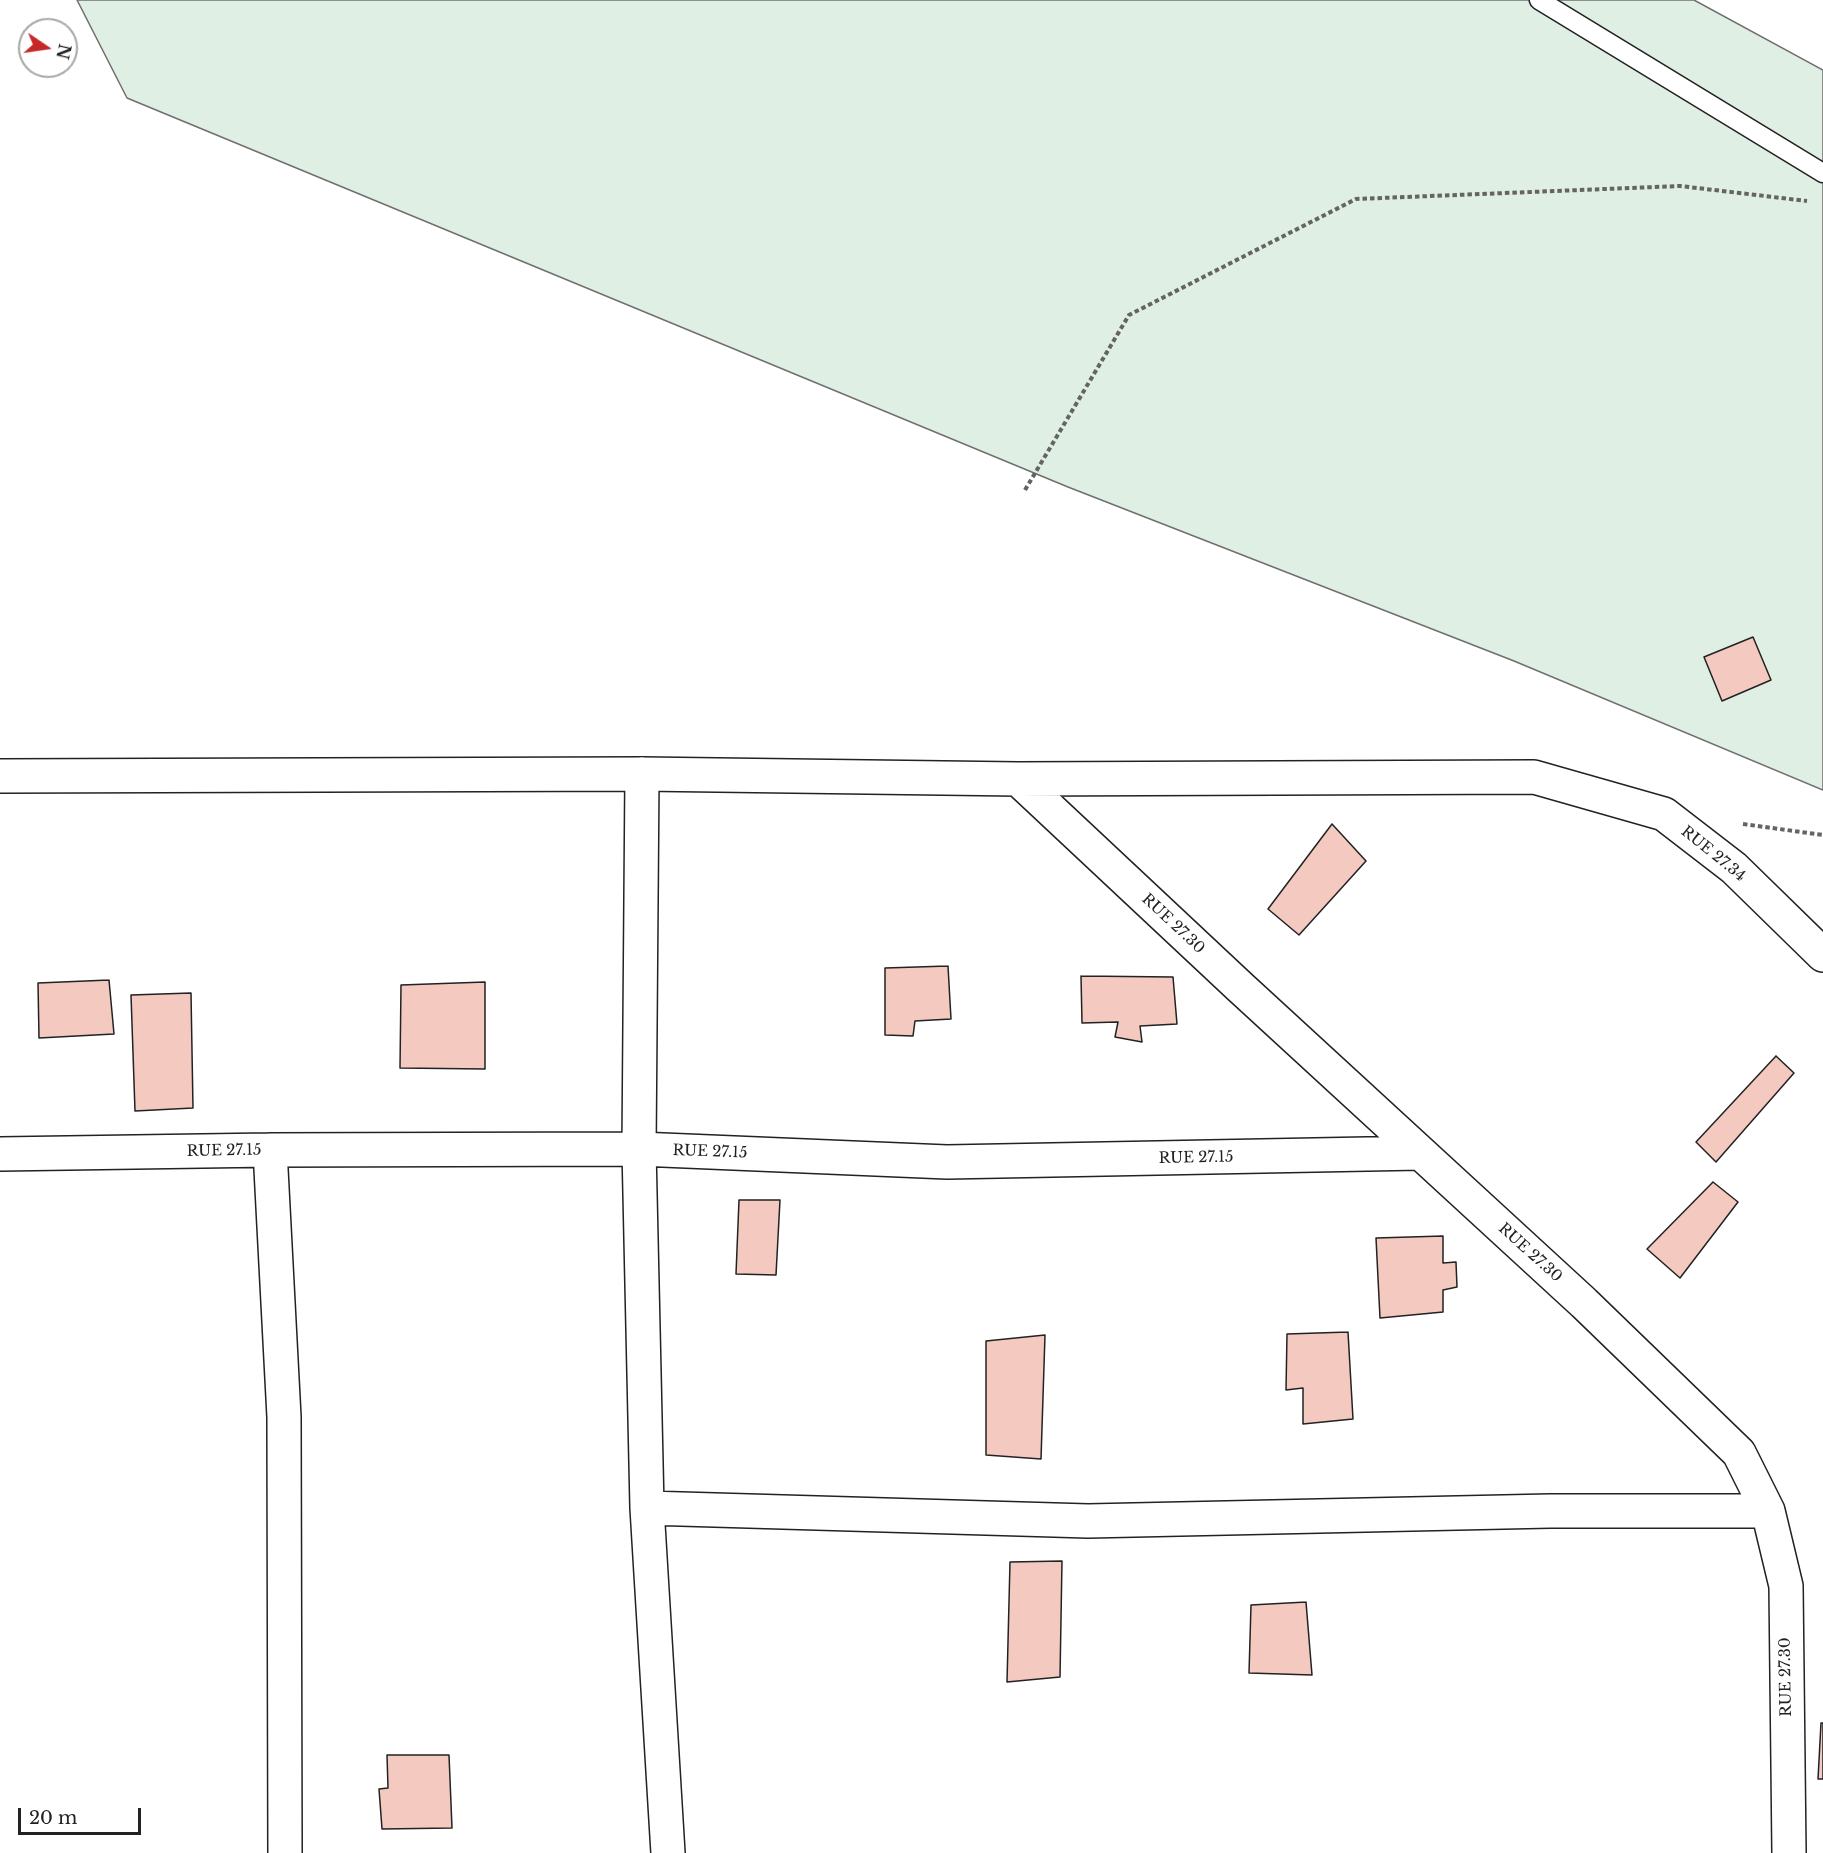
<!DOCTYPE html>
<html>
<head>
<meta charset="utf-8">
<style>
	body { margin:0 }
	#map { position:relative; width:1823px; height:1853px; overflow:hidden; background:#fff; font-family:"Libre Baskerville",serif }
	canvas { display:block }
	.north { position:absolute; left:18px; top:18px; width:60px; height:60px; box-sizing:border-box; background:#fff; border:2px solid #a7a7a7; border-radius:50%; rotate:103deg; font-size:16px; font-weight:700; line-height:24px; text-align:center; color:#222 }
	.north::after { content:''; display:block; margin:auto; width:21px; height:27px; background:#c62828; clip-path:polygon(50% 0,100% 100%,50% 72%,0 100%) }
	.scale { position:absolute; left:18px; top:1808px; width:123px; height:27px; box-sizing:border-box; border:3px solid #222; border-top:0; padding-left:8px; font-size:18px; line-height:21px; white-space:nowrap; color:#222; -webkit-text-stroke:4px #fff; paint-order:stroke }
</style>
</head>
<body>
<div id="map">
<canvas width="1823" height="1853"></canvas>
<div class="north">N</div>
<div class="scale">20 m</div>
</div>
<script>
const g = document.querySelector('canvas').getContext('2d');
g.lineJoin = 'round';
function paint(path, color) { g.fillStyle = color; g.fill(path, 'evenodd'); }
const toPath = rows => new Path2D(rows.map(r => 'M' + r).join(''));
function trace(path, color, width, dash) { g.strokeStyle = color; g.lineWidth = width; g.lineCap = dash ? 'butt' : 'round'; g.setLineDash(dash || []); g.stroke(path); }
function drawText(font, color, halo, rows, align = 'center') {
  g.font = font + ' "Libre Baskerville",serif'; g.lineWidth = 4.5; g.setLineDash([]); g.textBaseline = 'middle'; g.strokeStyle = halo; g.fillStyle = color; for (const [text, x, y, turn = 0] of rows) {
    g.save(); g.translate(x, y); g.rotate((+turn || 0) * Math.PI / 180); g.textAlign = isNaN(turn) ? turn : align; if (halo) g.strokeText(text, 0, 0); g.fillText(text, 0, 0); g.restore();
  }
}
const green = toPath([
	[77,0,1694,0,1823,70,1823,790,1514,661,1068,487,127,98,77,0]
]);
const building = toPath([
	[1753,637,1771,680,1722,701,1704,657,1753,637],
	[1332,824,1366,861,1299,935,1268,909,1332,824],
	[948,966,951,1019,915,1021,913,1036,885,1035,885,968,948,966],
	[1081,976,1173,977,1177,1024,1140,1026,1142,1042,1115,1037,1118,1022,1082,1023,1081,976],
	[109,980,114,1034,39,1038,38,983,109,980],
	[485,982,485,1069,400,1068,401,985,485,982],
	[191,993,193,1108,135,1111,131,995,191,993],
	[1776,1056,1794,1073,1716,1162,1696,1142,1776,1056],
	[1713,1182,1738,1202,1680,1278,1647,1249,1713,1182],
	[739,1200,780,1200,776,1275,736,1274,739,1200],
	[1443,1236,1443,1263,1456,1262,1457,1287,1443,1290,1443,1312,1380,1318,1376,1238,1443,1236],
	[1348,1332,1353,1419,1303,1424,1303,1388,1286,1390,1287,1334,1348,1332],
	[1045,1335,1041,1459,986,1455,986,1341,1045,1335],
	[1062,1561,1060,1677,1007,1682,1010,1562,1062,1561],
	[1306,1602,1312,1675,1249,1673,1251,1605,1306,1602],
	[1821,1723,1823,1723,1823,1779,1818,1779,1821,1723],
	[387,1755,449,1755,452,1828,382,1829,379,1789,388,1788,387,1755]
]);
const path = toPath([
	[1025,490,1129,315,1356,199,1680,186,1807,201],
	[1743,824,1823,835]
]);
const lane = toPath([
	[1539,0,1823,173]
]);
const street = toPath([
	[642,774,639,1149,647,1508,668,1853],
	[0,776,642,774,1018,779,1534,777,1664,814,1734,868,1823,955],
	[1018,779,1239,986,1584,1303,1739,1453,1768,1511,1786,1586,1789,1853],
	[270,1150,284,1417,285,1853],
	[0,1154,270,1150,639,1149,947,1162,1420,1153],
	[647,1508,1088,1521,1550,1511,1768,1511]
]);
const streetNames = [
	["RUE 27.34",1713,854,39],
	["RUE 27.30",1173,924,43],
	["RUE 27.15",224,1151,-1],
	["RUE 27.15",710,1152,2],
	["RUE 27.15",1196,1158,-1],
	["RUE 27.30",1530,1253,42],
	["RUE 27.30",1786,1677,-91]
];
paint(green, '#e0efe3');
trace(green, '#6f6f6f', 1.5);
paint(building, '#f3c9c0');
trace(building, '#222', 1.5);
trace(lane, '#222', 21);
trace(street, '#222', 36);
trace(path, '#646464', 4, [4.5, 3]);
trace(lane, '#fff', 18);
trace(street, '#fff', 33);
drawText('15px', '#222', '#fff', streetNames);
</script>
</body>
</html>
